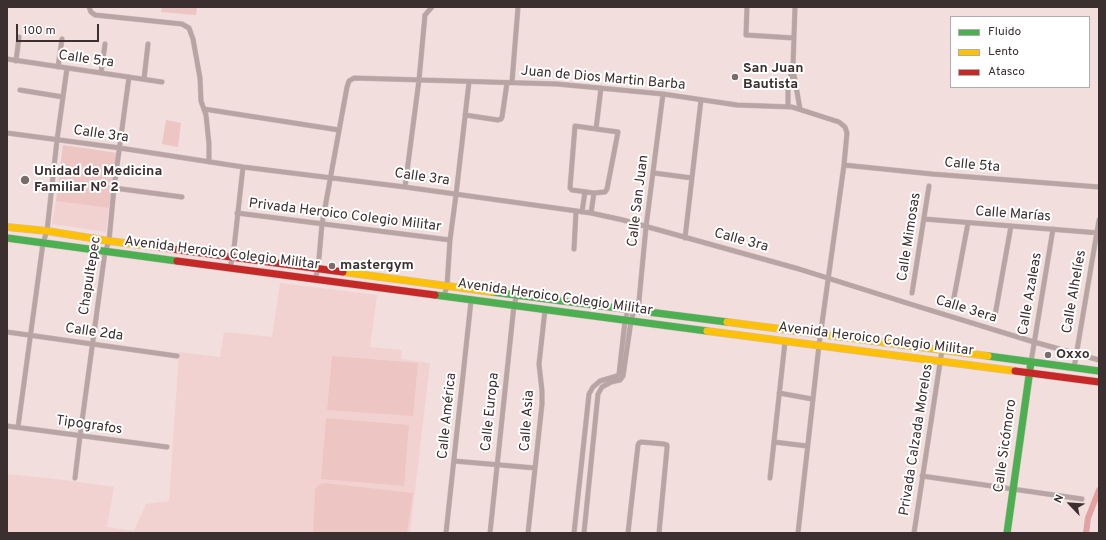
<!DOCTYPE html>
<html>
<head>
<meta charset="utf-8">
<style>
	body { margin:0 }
	#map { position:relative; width:1106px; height:540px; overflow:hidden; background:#f1dedd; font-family:Overpass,sans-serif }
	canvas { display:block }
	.frame { position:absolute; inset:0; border:8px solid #3c2f2f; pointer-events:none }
	.legend { position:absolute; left:950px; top:16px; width:140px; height:72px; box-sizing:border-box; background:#fff; border:1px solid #b1acac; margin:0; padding:5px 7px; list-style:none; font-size:12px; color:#3c2f2f }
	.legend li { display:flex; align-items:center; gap:8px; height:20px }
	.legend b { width:20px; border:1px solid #b1acac }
	.north { position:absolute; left:1050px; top:484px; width:40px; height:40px; -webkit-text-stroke:3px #fff; paint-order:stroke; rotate:295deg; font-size:11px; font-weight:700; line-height:16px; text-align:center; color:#3c2f2f }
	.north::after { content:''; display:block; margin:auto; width:14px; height:18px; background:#3c2f2f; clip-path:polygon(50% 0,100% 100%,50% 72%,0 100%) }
	.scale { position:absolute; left:16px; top:24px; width:83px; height:18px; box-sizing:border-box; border:2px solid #3c2f2f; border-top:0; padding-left:5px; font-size:12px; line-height:14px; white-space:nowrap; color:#3c2f2f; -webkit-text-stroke:3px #fff; paint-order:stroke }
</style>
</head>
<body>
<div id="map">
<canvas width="1106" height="540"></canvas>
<div class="frame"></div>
<ul class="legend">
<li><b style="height:5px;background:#4caf50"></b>Fluido</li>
<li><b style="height:5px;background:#ffc107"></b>Lento</li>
<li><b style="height:5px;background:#c62828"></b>Atasco</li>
</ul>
<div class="north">N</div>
<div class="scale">100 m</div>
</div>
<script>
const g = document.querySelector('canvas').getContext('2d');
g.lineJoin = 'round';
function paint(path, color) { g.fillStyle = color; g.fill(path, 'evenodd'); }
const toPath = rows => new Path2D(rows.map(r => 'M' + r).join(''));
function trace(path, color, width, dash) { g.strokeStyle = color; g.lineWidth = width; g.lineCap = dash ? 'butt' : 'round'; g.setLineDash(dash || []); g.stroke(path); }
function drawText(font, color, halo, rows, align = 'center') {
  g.font = font + ' Overpass,sans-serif'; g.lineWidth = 4; g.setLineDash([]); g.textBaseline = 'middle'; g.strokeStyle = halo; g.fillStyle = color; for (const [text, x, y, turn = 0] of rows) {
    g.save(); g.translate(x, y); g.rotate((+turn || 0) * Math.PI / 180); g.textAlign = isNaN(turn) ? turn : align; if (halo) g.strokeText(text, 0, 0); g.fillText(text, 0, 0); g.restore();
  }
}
const built = toPath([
	[56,201,109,208,106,232,52,224],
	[280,283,377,295,370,347,402,350,401,359,430,363,410,533,7,533,7,474,64,480,114,487,107,527,134,531,146,504,169,501,179,352,220,357,224,332,272,337]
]);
const green = toPath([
	[162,7,197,7,196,15,161,12],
	[166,120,181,123,178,147,162,144],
	[63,145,118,153,109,208,56,201],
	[332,356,418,363,413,416,327,410],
	[326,418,409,425,404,486,321,479],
	[325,483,413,493,407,533,313,533,315,489,320,484]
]);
const canal = toPath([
	[1086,533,1088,518,1099,490]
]);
const street = toPath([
	[89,7,91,12,95,15,182,24,189,28,193,39,200,78,201,101,206,115,209,144,209,162],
	[747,7,746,35,794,38],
	[7,59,162,82],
	[16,61,19,37],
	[58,67,62,39],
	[793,69,800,109],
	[101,73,105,44],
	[144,79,148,44],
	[512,82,518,7],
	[20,90,63,97],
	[788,107,788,87,793,66,795,7],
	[204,109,339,130],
	[465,115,498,120,501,119,502,117,507,83],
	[575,126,618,132,607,189,605,192,594,193,572,190,570,188,575,126],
	[596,129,601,88],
	[7,133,120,148,243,167,405,187,591,213,623,220,799,269,910,304,1034,342,1099,360],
	[844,165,932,174,1099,187],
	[654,173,692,178],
	[405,187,419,80,425,15,432,7],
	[114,188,182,197],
	[582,212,585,192],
	[237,213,450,240],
	[591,213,594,193],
	[924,219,1099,233],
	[685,238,701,100],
	[574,249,576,211],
	[230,267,233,257,243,167],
	[315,279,318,269,322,224,347,87,349,81,354,78,557,84,663,94,737,105,792,107,839,122,845,127,847,133,844,165,819,345,798,533],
	[912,293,929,186],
	[444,296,447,286,450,240,456,195,469,82],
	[952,308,968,223],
	[638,311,646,227,663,94],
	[994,321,1011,226],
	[7,332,177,356],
	[1031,362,1053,229],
	[1074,368,1099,220],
	[779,393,812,399],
	[7,426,167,447],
	[18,427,43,243,47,231,57,140,67,68],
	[774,442,807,446],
	[454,461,535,468],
	[922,476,1082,499],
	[75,478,80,436,105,252,109,241,114,188,129,77],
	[770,478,785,342],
	[446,533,471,301],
	[490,533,514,305,517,295],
	[528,533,542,404,542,391,539,364,545,310],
	[574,533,589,394,593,387,600,381,617,376,619,374,625,321,628,310],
	[584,533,598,394,602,387,611,382,620,380,623,376,631,321,634,311],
	[628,533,638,445,639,443,641,442,664,444,667,445,667,448,659,533],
	[914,533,942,350]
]);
const fast = toPath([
	[7,238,177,261],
	[492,292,727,322],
	[435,295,707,331],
	[988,356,1099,371],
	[1007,533,1031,362]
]);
const slow = toPath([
	[7,227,47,231,109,241,157,247],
	[343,272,492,292],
	[727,322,988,356],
	[707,331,1015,371]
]);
const jam = toPath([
	[157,247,343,272],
	[177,261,435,295],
	[1015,371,1099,382]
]);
const markers = [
	[735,77,4,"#7b6c6c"],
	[25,180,5,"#7b6c6c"],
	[332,266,4,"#7b6c6c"],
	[1048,355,4,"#7b6c6c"]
];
const streetNames = [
	["Calle 5ra",86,60,8],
	["Juan de Dios Martin Barba",603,79,5],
	["Calle 3ra",101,135,8],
	["Calle 5ta",972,166,5],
	["Calle 3ra",422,178,8],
	["Calle San Juan",639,201,-83],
	["Calle Marías",1013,215,4],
	["Privada Heroico Colegio Militar",345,216,7],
	["Calle Mimosas",910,237,-81],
	["Calle 3ra",741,241,15],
	["Avenida Heroico Colegio Militar",222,254,7],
	["Chapultepec",91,276,-81],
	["Calle Alhelíes",1075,292,-80],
	["Calle Azaleas",1031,294,-80],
	["Avenida Heroico Colegio Militar",555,298,8],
	["Calle 3era",966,310,17],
	["Calle 2da",94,333,8],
	["Avenida Heroico Colegio Militar",876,340,7],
	["Calle Europa",491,412,-84],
	["Calle América",448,416,-84],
	["Calle Asia",528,421,-86],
	["Tipografos",89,426,8],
	["Privada Calzada Morelos",917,440,-81],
	["Calle Sicómoro",1006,446,-82]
];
const poiNames = [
	["San Juan",743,69],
	["Bautista",743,85],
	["Unidad de Medicina",34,172],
	["Familiar Nº 2",34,188],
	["mastergym",340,266],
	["Oxxo",1056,355]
];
paint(built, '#f2d2d0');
paint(green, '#edc5c3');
trace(canal, '#e2a2a1', 6);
trace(street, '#cbbdbc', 5.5);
trace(fast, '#cbbdbc', 8);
trace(slow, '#cbbdbc', 8);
trace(jam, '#cbbdbc', 8);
trace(street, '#b8a4a3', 4.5);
trace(fast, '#4caf50', 7);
trace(slow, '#ffc107', 7);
trace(jam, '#c62828', 7);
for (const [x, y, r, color] of markers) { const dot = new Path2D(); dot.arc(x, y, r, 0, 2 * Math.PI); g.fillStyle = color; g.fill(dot); trace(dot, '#fff', 1.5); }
drawText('14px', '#3c2f2f', '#fff', streetNames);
drawText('bold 14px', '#3c2f2f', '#fff', poiNames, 'left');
</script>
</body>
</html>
